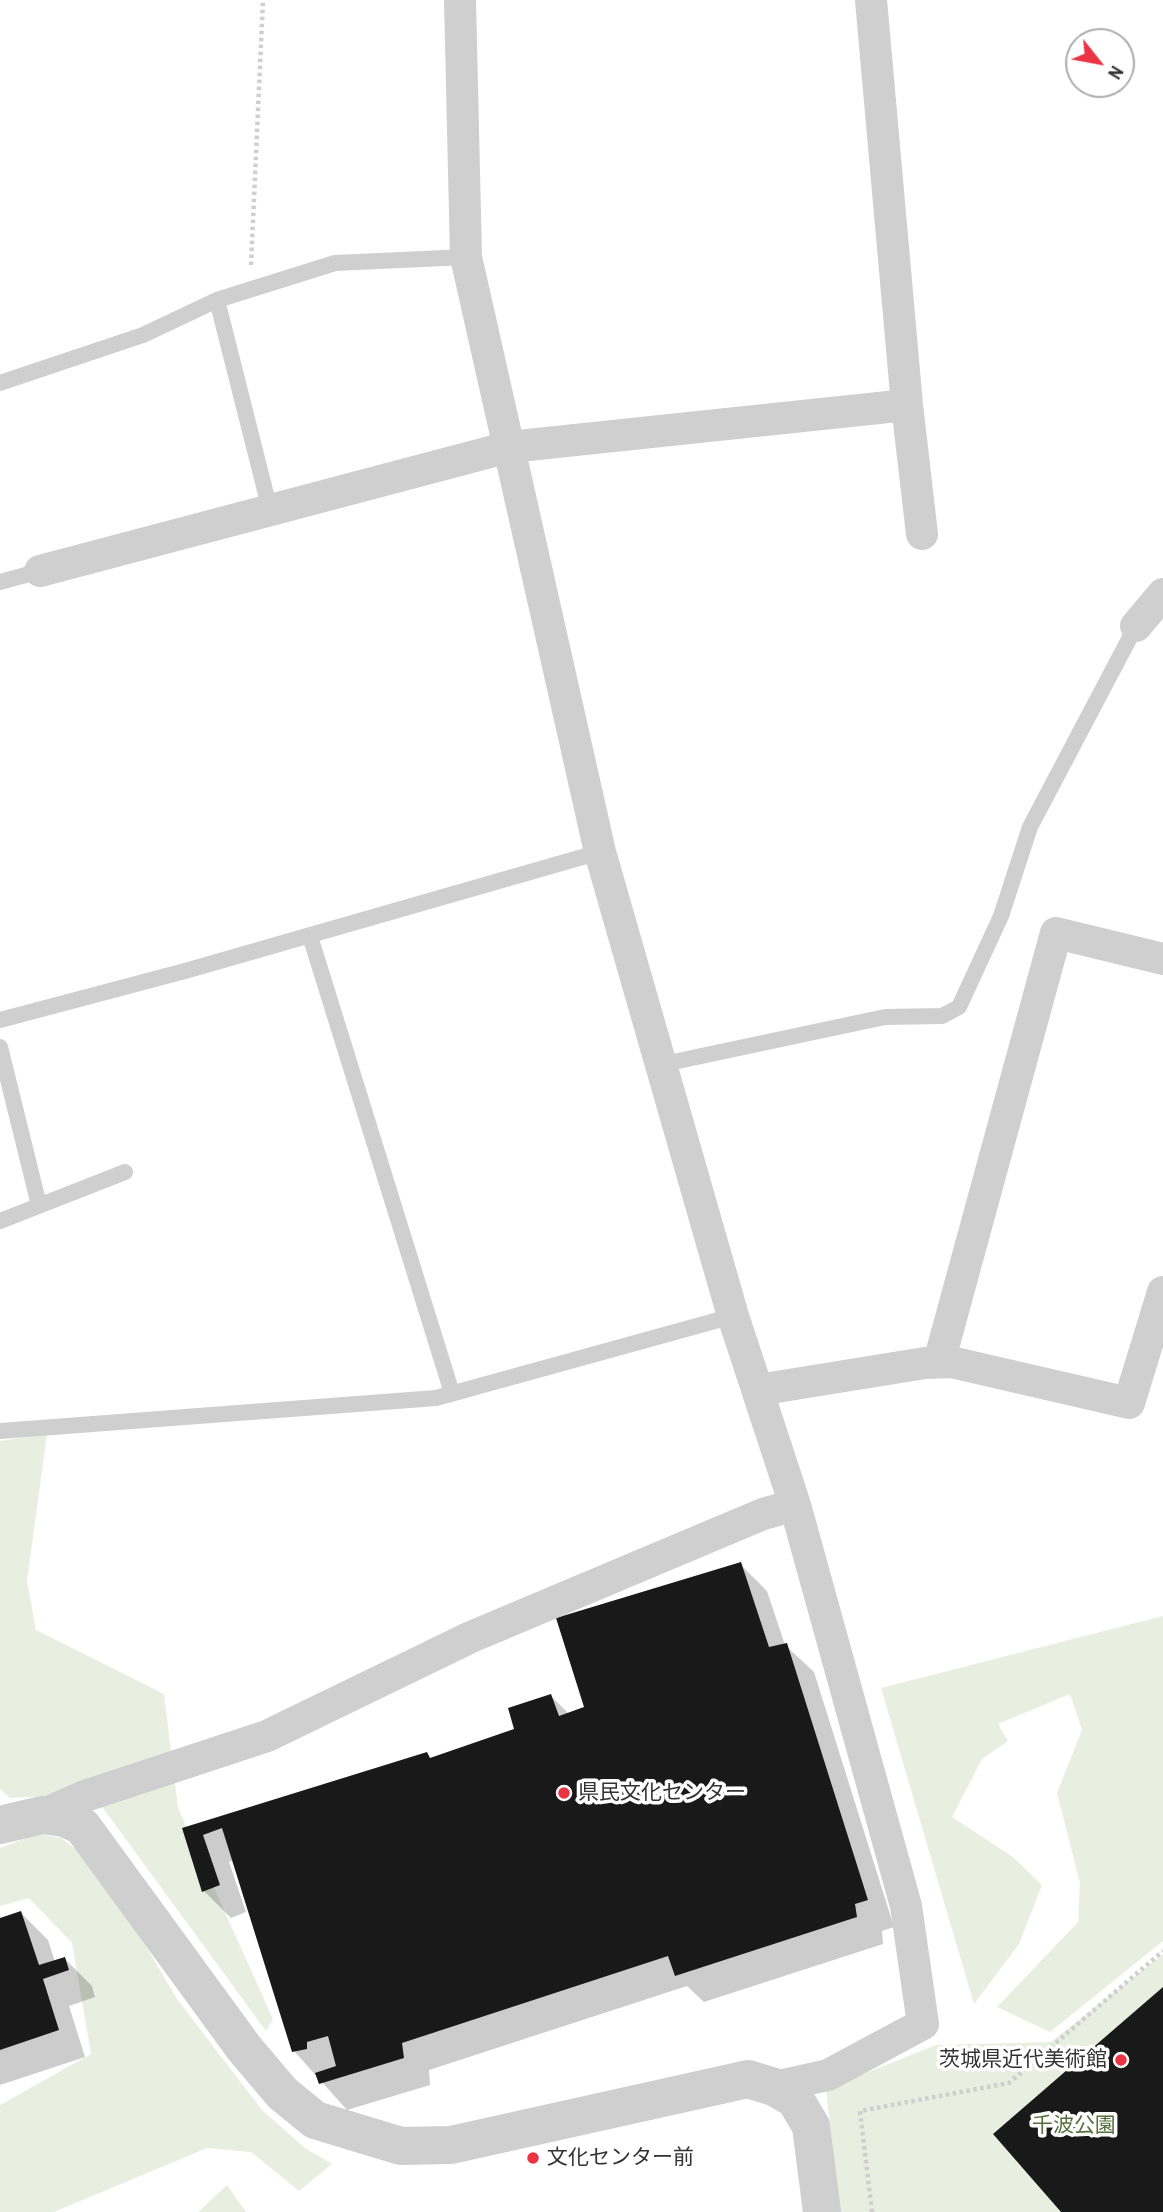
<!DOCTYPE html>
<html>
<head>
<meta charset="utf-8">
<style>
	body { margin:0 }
	#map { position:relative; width:1163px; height:2212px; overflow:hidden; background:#fff; font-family:"Archivo Narrow",sans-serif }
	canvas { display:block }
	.north { position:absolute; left:1065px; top:28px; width:70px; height:70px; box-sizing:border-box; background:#fff; border:2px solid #adadad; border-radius:50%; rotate:121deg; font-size:19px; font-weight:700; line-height:28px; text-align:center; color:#323232 }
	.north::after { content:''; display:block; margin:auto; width:24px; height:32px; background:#ea3343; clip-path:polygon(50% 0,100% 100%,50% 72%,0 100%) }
</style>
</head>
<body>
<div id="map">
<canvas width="1163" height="2212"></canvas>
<div class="north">N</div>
</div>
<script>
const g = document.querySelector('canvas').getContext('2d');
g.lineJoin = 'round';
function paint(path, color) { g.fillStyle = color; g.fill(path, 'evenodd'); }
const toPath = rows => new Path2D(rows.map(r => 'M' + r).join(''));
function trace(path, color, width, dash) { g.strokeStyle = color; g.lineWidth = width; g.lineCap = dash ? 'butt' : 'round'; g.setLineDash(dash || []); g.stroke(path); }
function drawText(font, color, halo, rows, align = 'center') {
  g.font = font + ' "Archivo Narrow","Noto Sans JP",sans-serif'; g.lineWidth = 7; g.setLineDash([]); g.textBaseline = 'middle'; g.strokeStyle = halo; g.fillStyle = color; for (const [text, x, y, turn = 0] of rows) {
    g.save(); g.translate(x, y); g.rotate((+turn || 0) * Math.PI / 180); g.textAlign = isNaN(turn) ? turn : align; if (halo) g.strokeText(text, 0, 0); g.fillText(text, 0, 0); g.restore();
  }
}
const green = toPath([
	[47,1434,27,1581,36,1630,164,1694,178,1808,273,2019,266,2031,103,1808,46,1796,10,1798,0,1789,0,1441],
	[1163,1616,1163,1941,1050,2032,997,2007,1078,1922,1080,1883,1057,1793,1082,1730,1070,1694,998,1724,1008,1741,982,1759,952,1817,1013,1857,1042,1885,1019,1944,974,2004,881,1688],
	[37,1834,61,1838,90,1860,120,1902,177,1999,262,2110,305,2148,332,2164,299,2191,251,2152,207,2148,54,2212,0,2212,0,2105,91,2054,72,1943,29,1898,0,1906,0,1848],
	[1163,1954,1163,2212,840,2212,826,2089,936,2045,1051,2042],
	[227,2185,246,2212,198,2212]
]);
const shadow = toPath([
	[740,1564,767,1591,785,1645,814,1672,894,1927,882,1931,883,1944,704,2002,687,1986,429,2070,430,2085,347,2110,294,2051,234,1860,229,1862,246,1912,231,1918,204,1891,185,1829,431,1759,516,1730,551,1696,569,1714,586,1708],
	[21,1913,48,1940,55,1962,65,1959,92,1986,95,1997,69,2006,85,2057,0,2085,0,1919]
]);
const building = toPath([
	[741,1562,769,1647,787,1643,868,1900,855,1904,857,1917,675,1976,668,1956,402,2043,404,2058,319,2084,315,2073,336,2066,328,2036,307,2042,307,2049,292,2052,222,1828,203,1835,220,1885,202,1892,182,1828,427,1752,430,1758,514,1729,508,1708,551,1694,559,1716,584,1707,556,1618],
	[21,1911,39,1965,65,1957,69,1970,43,1979,59,2030,0,2050,0,1918],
	[1163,1987,1163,2212,1061,2212,993,2134]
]);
const path = toPath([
	[251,265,263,0],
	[872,2212,860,2111,1009,2083,1163,1951]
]);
const service = toPath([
	[217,300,270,510],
	[0,383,143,335,217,300,335,263,466,257],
	[0,582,40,571],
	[310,936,452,1393],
	[0,1020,185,971,600,852],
	[0,1047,39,1205],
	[659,1065,885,1017,942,1016,959,1007,1001,916,1030,827,1136,626],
	[0,1221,125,1172],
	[0,1431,436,1398,733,1316]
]);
const minor = toPath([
	[460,0,466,257,600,852,733,1316,795,1505,906,1906,923,2024,828,2075,774,2087],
	[871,0,907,405,922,534],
	[40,571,509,447,907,405],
	[1136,626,1163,594],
	[939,1362,1056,933,1163,959],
	[758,1390,925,1363,951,1362,1129,1403,1163,1292],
	[42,1815,85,1796,267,1736,471,1637,763,1514,795,1505]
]);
const tertiary = toPath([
	[0,1825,42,1815,64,1818,82,1826,244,2048,282,2093,315,2120,401,2146,451,2145,748,2079,774,2087,795,2099,811,2126,822,2212]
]);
const markers = [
	[564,1793,7,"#ea3343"],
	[1121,2060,7,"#ea3343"],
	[533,2158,7,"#ea3343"]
];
const poiNames = [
	["県民文化センター",578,1793],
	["茨城県近代美術館",1107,2060,"right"],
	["文化センター前",547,2158]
];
const parkNames = [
	["千波公園",1074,2126]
];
paint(green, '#e8efe0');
paint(shadow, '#0003');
paint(building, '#191919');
trace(path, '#cfcfcf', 4.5, [3.5, 3.5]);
trace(service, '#cfcfcf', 16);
trace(minor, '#cfcfcf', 32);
trace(tertiary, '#cfcfcf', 38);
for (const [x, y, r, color] of markers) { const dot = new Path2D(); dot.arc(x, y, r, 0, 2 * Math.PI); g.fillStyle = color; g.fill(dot); trace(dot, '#fff', 2.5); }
drawText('21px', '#323232', '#fff', poiNames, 'left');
drawText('21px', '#56703d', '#fff', parkNames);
</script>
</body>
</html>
